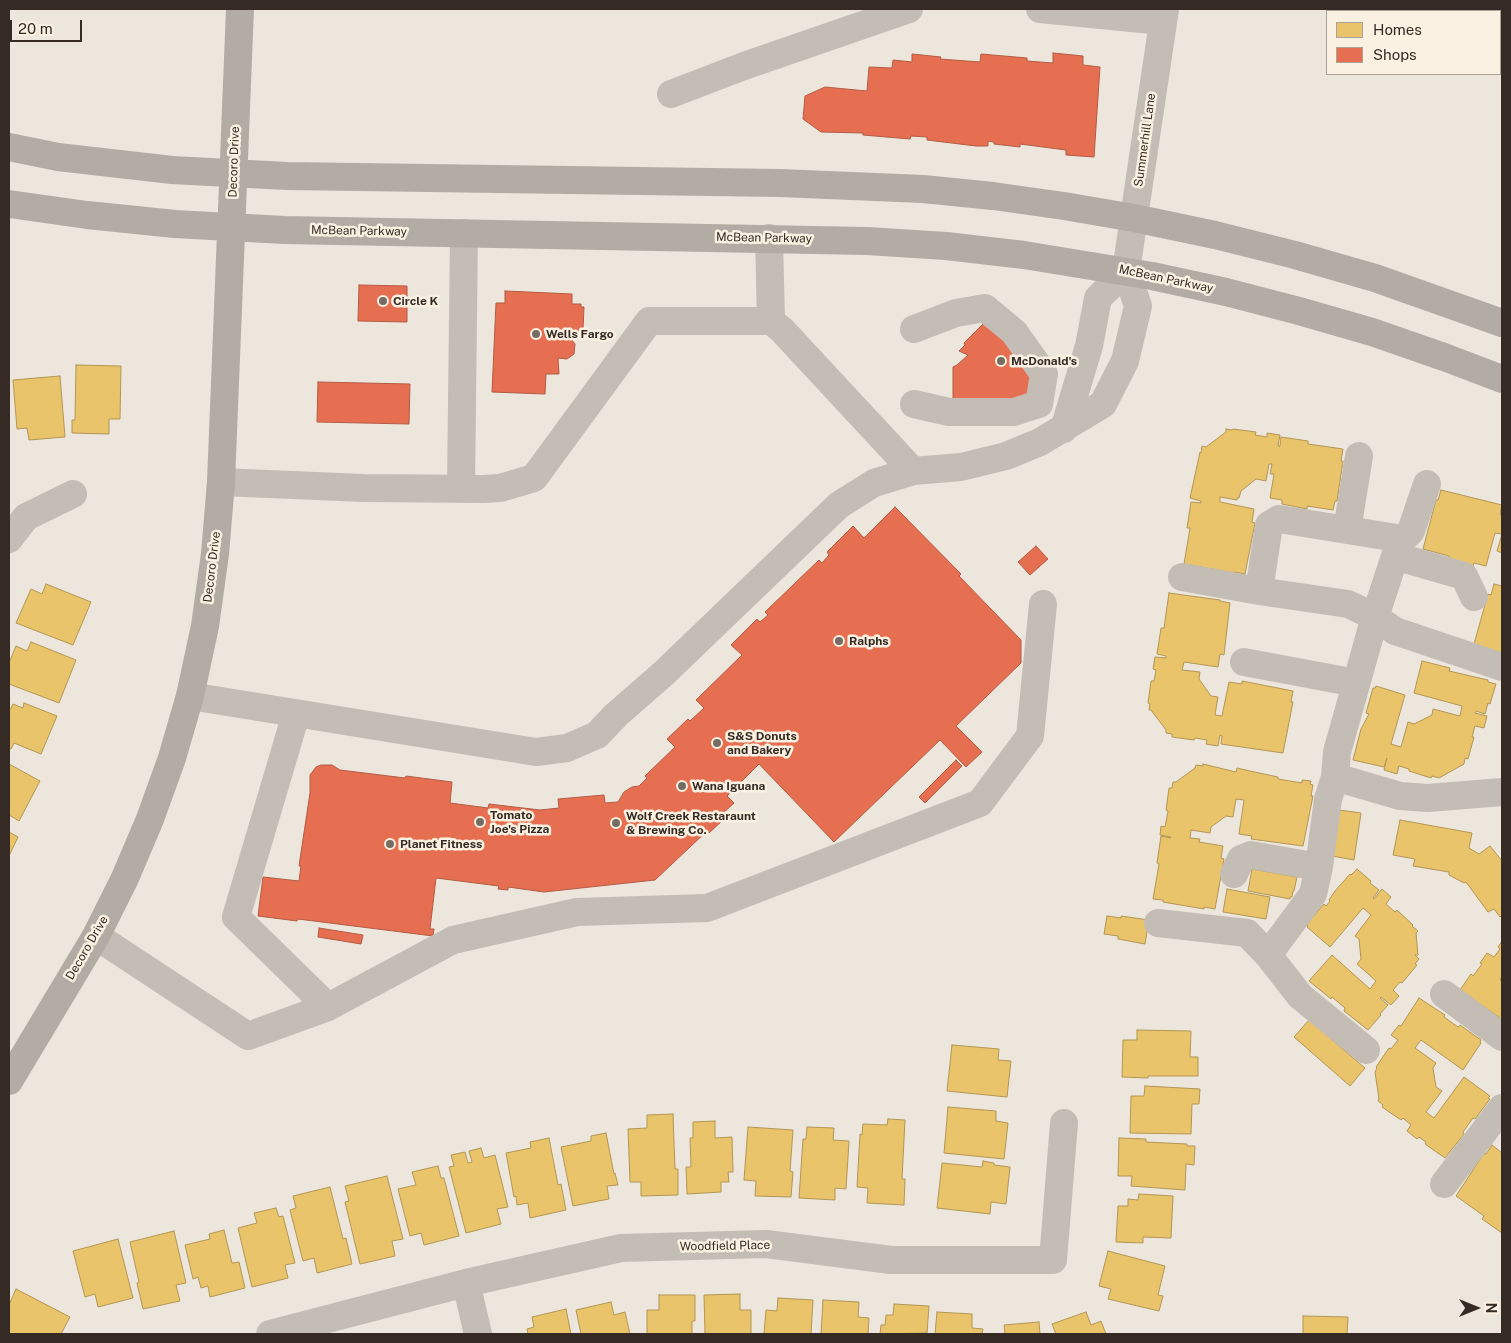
<!DOCTYPE html>
<html>
<head>
<meta charset="utf-8">
<style>
	body { margin:0 }
	#map { position:relative; width:1511px; height:1343px; overflow:hidden; background:#ece6dc; font-family:"Public Sans",sans-serif }
	canvas { display:block }
	.frame { position:absolute; inset:0; border:10px solid #352b24; pointer-events:none }
	.legend { position:absolute; left:1326px; top:10px; width:175px; height:65px; box-sizing:border-box; background:#faf1e2; border:1px solid #aba296; margin:0; padding:6px 9px; list-style:none; font-size:15px; color:#352b24 }
	.legend li { display:flex; align-items:center; gap:10px; height:25px }
	.legend b { width:25px; border:1px solid #aba296 }
	.north { position:absolute; left:1451px; top:1283px; width:50px; height:50px; -webkit-text-stroke:4px #faf1e2; paint-order:stroke; rotate:90deg; font-size:14px; font-weight:700; line-height:20px; text-align:center; color:#352b24 }
	.north::after { content:''; display:block; margin:auto; width:18px; height:22px; background:#352b24; clip-path:polygon(50% 0,100% 100%,50% 72%,0 100%) }
	.scale { position:absolute; left:10px; top:20px; width:72px; height:22px; box-sizing:border-box; border:2px solid #352b24; border-top:0; padding-left:6px; font-size:15px; line-height:18px; white-space:nowrap; color:#352b24; -webkit-text-stroke:4px #faf1e2; paint-order:stroke }
</style>
</head>
<body>
<div id="map">
<canvas width="1511" height="1343"></canvas>
<div class="frame"></div>
<ul class="legend">
<li><b style="height:14px;background:#e9c46a"></b>Homes</li>
<li><b style="height:14px;background:#e76f51"></b>Shops</li>
</ul>
<div class="north">N</div>
<div class="scale">20 m</div>
</div>
<script>
const g = document.querySelector('canvas').getContext('2d');
g.lineJoin = 'round';
function paint(path, color) { g.fillStyle = color; g.fill(path, 'evenodd'); }
const toPath = rows => new Path2D(rows.map(r => 'M' + r).join(''));
function trace(path, color, width, dash) { g.strokeStyle = color; g.lineWidth = width; g.lineCap = dash ? 'butt' : 'round'; g.setLineDash(dash || []); g.stroke(path); }
function drawText(font, color, halo, rows, align = 'center') {
  g.font = font + ' "Public Sans",sans-serif'; g.lineWidth = 5; g.setLineDash([]); g.textBaseline = 'middle'; g.strokeStyle = halo; g.fillStyle = color; for (const [text, x, y, turn = 0] of rows) {
    g.save(); g.translate(x, y); g.rotate((+turn || 0) * Math.PI / 180); g.textAlign = isNaN(turn) ? turn : align; if (halo) g.strokeText(text, 0, 0); g.fillText(text, 0, 0); g.restore();
  }
}
const homes = toPath([
	[76,365,121,366,120,419,109,419,109,434,72,433,72,420,75,420,76,365],
	[60,376,65,437,29,440,27,428,17,429,13,380,60,376],
	[1226,429,1232,430,1233,429,1256,432,1255,435,1267,437,1267,433,1280,435,1278,446,1280,446,1281,437,1308,441,1308,444,1343,449,1341,461,1343,461,1337,501,1335,501,1333,510,1307,506,1307,509,1282,504,1282,500,1270,498,1274,474,1270,474,1272,464,1269,464,1266,481,1256,479,1241,491,1239,498,1237,498,1237,500,1220,497,1220,502,1254,509,1252,522,1255,523,1245,574,1234,572,1234,573,1184,564,1190,528,1187,528,1191,502,1201,503,1201,501,1190,498,1200,452,1201,453,1202,446,1206,447,1226,432,1226,429],
	[1441,490,1502,505,1500,514,1501,515,1502,511,1502,553,1497,551,1502,534,1495,533,1486,566,1474,563,1473,566,1448,559,1449,556,1423,549,1436,500,1438,500,1441,490],
	[46,584,91,602,73,645,16,623,31,589,42,594,46,584],
	[1494,584,1502,586,1502,655,1474,644,1488,594,1491,595,1494,584],
	[1169,593,1220,600,1220,601,1230,603,1224,655,1220,654,1218,667,1184,662,1182,670,1200,672,1199,679,1211,696,1218,697,1215,715,1222,716,1229,682,1242,684,1242,681,1293,691,1291,702,1293,702,1283,753,1221,744,1222,736,1220,735,1218,746,1206,744,1207,740,1195,738,1194,740,1172,737,1172,734,1166,733,1166,730,1151,710,1149,710,1150,704,1148,703,1151,681,1154,681,1156,670,1153,669,1155,657,1166,658,1166,656,1157,654,1161,628,1164,628,1169,593],
	[31,642,76,660,59,703,9,684,9,663,16,646,27,651,31,642],
	[1422,661,1450,668,1449,671,1488,680,1488,682,1496,684,1490,704,1488,703,1485,714,1476,711,1475,713,1487,716,1484,728,1475,726,1472,737,1474,737,1468,759,1465,758,1464,764,1439,778,1432,776,1431,778,1409,771,1409,769,1399,766,1397,774,1384,770,1387,758,1384,767,1353,760,1361,729,1369,714,1366,713,1373,688,1375,688,1376,686,1405,695,1391,744,1401,747,1408,722,1414,724,1432,715,1433,709,1460,716,1462,706,1414,693,1422,661],
	[24,703,57,716,41,754,14,743,11,749,9,748,9,709,10,710,13,704,23,708,24,703],
	[9,764,40,781,19,821,9,815,9,764],
	[1203,764,1236,772,1237,768,1250,771,1278,777,1278,779,1302,783,1302,780,1311,781,1310,784,1313,785,1311,796,1313,796,1303,846,1251,839,1252,836,1239,834,1244,800,1236,799,1233,817,1226,816,1211,827,1210,833,1191,830,1190,838,1200,839,1199,842,1223,846,1221,858,1224,859,1215,909,1204,907,1204,909,1163,902,1163,900,1153,899,1159,864,1157,863,1161,836,1171,838,1171,837,1160,835,1161,826,1165,827,1168,811,1166,810,1169,788,1172,788,1173,782,1176,782,1195,768,1196,765,1203,766,1203,764],
	[1339,810,1361,813,1354,860,1332,856,1339,810],
	[1400,820,1472,833,1469,848,1479,854,1490,846,1502,861,1502,915,1500,917,1494,909,1488,912,1466,882,1464,883,1449,875,1449,872,1413,866,1415,859,1393,855,1400,820],
	[9,832,18,837,9,856,9,832],
	[1252,869,1297,877,1294,891,1293,891,1292,897,1290,897,1290,899,1248,891,1252,869],
	[1357,869,1371,881,1370,883,1379,890,1373,898,1374,899,1382,889,1391,897,1386,904,1395,912,1397,910,1413,925,1412,926,1418,931,1416,933,1418,955,1415,955,1419,959,1415,964,1417,965,1402,983,1400,982,1393,990,1399,996,1391,1005,1381,997,1380,998,1388,1005,1380,1014,1381,1015,1368,1030,1344,1011,1345,1008,1332,997,1331,999,1309,981,1332,955,1370,989,1376,981,1357,964,1361,959,1359,939,1355,936,1371,915,1363,908,1330,947,1307,927,1308,925,1307,924,1324,904,1326,906,1330,901,1329,900,1335,891,1350,874,1351,875,1357,869],
	[1227,889,1270,897,1266,919,1223,912,1227,889],
	[1107,916,1121,918,1121,916,1149,920,1145,944,1118,939,1118,936,1104,934,1107,916],
	[1502,941,1502,976,1500,980,1502,982,1502,1022,1499,1020,1500,1018,1460,990,1471,974,1473,976,1482,964,1480,963,1487,953,1494,957,1500,949,1498,947,1502,941],
	[1419,998,1445,1015,1444,1017,1458,1027,1460,1025,1481,1040,1480,1042,1481,1043,1463,1070,1421,1040,1415,1048,1436,1063,1433,1068,1436,1087,1442,1091,1426,1112,1434,1118,1464,1077,1490,1096,1488,1098,1490,1099,1475,1119,1473,1118,1463,1132,1464,1134,1445,1158,1425,1144,1426,1142,1419,1137,1417,1139,1407,1131,1411,1125,1403,1118,1401,1120,1382,1107,1383,1105,1378,1101,1379,1099,1375,1072,1377,1068,1376,1067,1389,1048,1391,1049,1398,1040,1391,1035,1399,1025,1401,1026,1419,998],
	[1309,1020,1365,1068,1350,1086,1294,1037,1309,1020],
	[1137,1030,1191,1031,1190,1057,1198,1057,1198,1076,1148,1076,1148,1078,1122,1077,1123,1040,1137,1040,1137,1030],
	[952,1045,999,1049,998,1060,1011,1061,1007,1097,947,1091,952,1045],
	[1145,1086,1200,1089,1199,1104,1192,1104,1191,1134,1130,1133,1131,1096,1144,1096,1145,1086],
	[948,1107,996,1111,996,1121,1008,1123,1004,1159,944,1153,948,1107],
	[673,1114,675,1169,678,1169,678,1195,641,1196,641,1182,630,1182,628,1129,647,1128,647,1115,673,1114],
	[888,1119,905,1120,902,1179,905,1179,904,1205,867,1203,868,1188,857,1187,860,1134,862,1135,863,1124,887,1125,888,1119],
	[715,1121,715,1138,732,1137,733,1172,728,1172,729,1182,721,1182,721,1192,687,1194,686,1167,691,1167,690,1138,693,1138,693,1122,715,1121],
	[748,1127,793,1130,790,1171,793,1172,791,1197,755,1196,756,1181,744,1180,748,1127],
	[807,1127,834,1128,833,1140,849,1141,846,1189,835,1188,835,1200,799,1198,803,1139,806,1139,807,1127],
	[606,1133,614,1174,615,1173,618,1185,607,1186,609,1199,573,1206,561,1147,591,1141,591,1136,606,1133],
	[549,1138,558,1185,561,1184,566,1210,530,1218,528,1203,517,1205,516,1196,514,1197,506,1153,531,1148,530,1142,549,1138],
	[1119,1138,1146,1139,1146,1142,1187,1144,1187,1146,1195,1146,1194,1165,1186,1164,1185,1190,1131,1186,1132,1176,1118,1176,1119,1138],
	[1492,1145,1502,1153,1502,1233,1482,1219,1484,1216,1456,1196,1484,1153,1486,1154,1492,1145],
	[481,1148,484,1158,495,1155,508,1207,497,1209,501,1224,466,1233,449,1167,454,1166,451,1155,465,1152,468,1163,472,1162,469,1151,481,1148],
	[983,1161,994,1163,994,1165,1010,1167,1006,1204,991,1202,990,1214,937,1208,942,1163,982,1167,983,1161],
	[438,1166,441,1178,444,1178,459,1236,424,1245,421,1233,410,1236,398,1189,416,1185,412,1172,438,1166],
	[387,1176,403,1239,392,1241,395,1256,360,1264,345,1202,349,1201,345,1186,387,1176],
	[330,1187,343,1239,346,1238,352,1264,317,1273,314,1258,303,1261,290,1210,296,1208,293,1196,330,1187],
	[1139,1194,1173,1196,1171,1238,1143,1237,1143,1243,1116,1242,1118,1206,1128,1206,1128,1199,1138,1200,1139,1194],
	[276,1208,279,1217,283,1216,295,1263,285,1265,288,1278,252,1287,238,1228,257,1223,254,1213,276,1208],
	[224,1230,232,1263,239,1262,245,1288,210,1297,208,1286,201,1288,198,1277,193,1279,185,1245,210,1239,209,1234,224,1230],
	[174,1231,186,1283,176,1285,180,1301,143,1309,137,1283,139,1282,130,1242,174,1231],
	[118,1239,133,1298,98,1307,95,1294,85,1297,73,1251,118,1239],
	[1108,1251,1165,1266,1158,1295,1163,1296,1159,1311,1108,1299,1111,1289,1099,1286,1108,1251],
	[16,1289,70,1317,61,1334,9,1334,9,1305,16,1289],
	[740,1294,740,1310,751,1310,751,1334,705,1334,704,1295,740,1294],
	[659,1295,695,1295,695,1321,692,1321,692,1334,647,1334,647,1310,659,1310,659,1295],
	[778,1298,813,1300,811,1334,764,1334,766,1310,777,1311,778,1298],
	[823,1300,859,1302,858,1317,869,1318,868,1334,821,1334,823,1300],
	[611,1302,614,1315,625,1312,630,1334,581,1334,576,1310,611,1302],
	[894,1304,929,1306,927,1333,880,1334,881,1325,885,1325,886,1315,893,1315,894,1304],
	[566,1309,571,1334,528,1334,527,1329,534,1327,532,1317,566,1309],
	[937,1312,972,1314,972,1328,983,1329,982,1334,935,1334,937,1312],
	[1086,1312,1091,1325,1101,1321,1106,1334,1056,1334,1052,1324,1086,1312],
	[1303,1316,1348,1317,1347,1334,1303,1334,1303,1316],
	[1039,1322,1040,1334,1005,1334,1004,1325,1039,1322]
]);
const shops = toPath([
	[1053,53,1083,56,1083,65,1100,67,1094,157,1066,155,1066,150,1020,144,1020,147,994,144,994,142,988,141,988,146,976,146,927,140,927,137,911,136,910,139,863,135,863,133,821,132,803,119,805,96,825,87,867,91,869,67,892,68,893,60,912,62,912,54,941,57,940,59,980,62,981,54,1027,58,1027,61,1053,63,1053,53],
	[359,285,407,286,407,322,358,321,359,285],
	[505,291,572,294,572,304,581,304,581,307,584,307,583,329,581,329,581,333,571,333,571,339,575,344,574,354,567,359,558,358,559,374,546,374,545,394,492,392,496,303,505,303,505,291],
	[984,323,1011,347,1040,383,1015,407,953,408,953,367,957,365,968,355,959,351,965,345,964,343,984,323],
	[318,382,410,384,409,424,317,422,318,382],
	[895,507,961,574,959,576,1021,640,1021,663,956,726,982,752,966,767,940,740,834,842,759,764,727,796,734,803,720,816,724,819,709,833,707,831,655,880,544,892,508,887,508,890,498,889,499,886,436,878,430,929,434,929,433,936,298,919,297,921,258,916,263,877,299,881,301,866,299,866,310,793,310,775,316,767,321,765,332,765,340,770,405,778,406,776,452,782,450,803,488,808,489,804,540,810,559,808,558,799,604,795,605,803,618,802,624,792,632,787,639,786,647,778,645,776,675,747,667,739,688,719,690,721,704,708,696,700,742,655,731,645,757,619,760,622,768,615,765,612,819,560,822,563,829,555,827,552,853,526,864,538,895,507],
	[1036,546,1048,559,1030,575,1018,562,1036,546],
	[956,760,962,766,925,803,919,797,956,760],
	[319,928,363,935,361,944,318,937,319,928]
]);
const minor = toPath([
	[1040,9,1162,21],
	[671,94,744,66,909,9],
	[769,238,771,321],
	[914,329,956,313,985,308,1014,332,1044,374,1039,404,1014,412,949,412,914,404],
	[1064,429,1089,346,1098,298,1126,271],
	[221,482,363,488,483,489,500,488,534,478,649,321,771,321,782,330,913,471],
	[461,488,464,233],
	[1347,530,1359,456],
	[9,539,26,517,73,494],
	[1395,556,1464,576,1474,597],
	[1182,577,1259,591,1348,604,1375,617,1395,631,1502,667],
	[1259,591,1269,525,1279,519,1403,539],
	[1244,662,1356,683],
	[190,696,536,752,567,748,597,735,616,715,663,674,839,505,874,483,913,471,961,467,1006,456,1040,442,1103,404,1125,361,1138,306,1126,271,1165,9],
	[296,714,236,917,328,1007],
	[1335,777,1400,796,1428,798,1502,792],
	[1234,874,1241,859,1251,855,1319,867],
	[1158,923,1247,933,1268,955,1300,996,1366,1050],
	[96,936,248,1036,328,1007,453,940,577,912,707,908,980,803,1030,736,1043,604],
	[1268,955,1313,894,1319,867,1328,799,1335,777,1337,752,1375,617,1395,556,1403,539,1411,531,1427,484],
	[1444,994,1502,1037],
	[1444,1184,1502,1108],
	[466,1283,478,1334],
	[270,1334,466,1283,621,1248,766,1244,891,1260,1053,1260,1064,1123]
]);
const major = toPath([
	[9,147,58,157,172,170,287,176,780,183,923,189,993,196,1064,206,1134,218,1215,235,1295,255,1375,278,1502,323],
	[9,204,87,215,175,224,284,230,867,241,946,246,1024,255,1152,276,1226,292,1299,311,1372,332,1444,357,1502,379],
	[9,1081,96,936,125,878,150,819,172,758,190,696,205,626,215,554,221,482,240,9]
]);
const markers = [
	[383,301,5,"#756c64"],
	[536,334,5,"#756c64"],
	[1001,361,5,"#756c64"],
	[839,641,5,"#756c64"],
	[717,743,5,"#756c64"],
	[682,786,5,"#756c64"],
	[480,822,5,"#756c64"],
	[616,823,5,"#756c64"],
	[390,844,5,"#756c64"]
];
const streetNames = [
	["Summerhill Lane",1145,140,-82],
	["Decoro Drive",234,162,-88],
	["McBean Parkway",359,231,1],
	["McBean Parkway",764,238,1],
	["McBean Parkway",1166,279,12],
	["Decoro Drive",212,567,-83],
	["Decoro Drive",87,948,-60],
	["Woodfield Place",725,1246,-1]
];
const poiNames = [
	["Circle K",393,301],
	["Wells Fargo",546,334],
	["McDonald's",1011,361],
	["Ralphs",849,641],
	["S&S Donuts",727,736],
	["and Bakery",727,750],
	["Wana Iguana",692,786],
	["Tomato",490,815],
	["Joe's Pizza",490,829],
	["Wolf Creek Restaraunt",626,816],
	["& Brewing Co.",626,830],
	["Planet Fitness",400,844]
];
paint(homes, '#e9c46a');
trace(homes, '#b39655', 1);
paint(shops, '#e76f51');
trace(shops, '#b25b44', 1);
trace(minor, '#c4bdb6', 28);
trace(major, '#b3aca5', 28);
for (const [x, y, r, color] of markers) { const dot = new Path2D(); dot.arc(x, y, r, 0, 2 * Math.PI); g.fillStyle = color; g.fill(dot); trace(dot, '#faf1e2', 2); }
drawText('12px', '#352b24', '#faf1e2', streetNames);
drawText('bold 12px', '#352b24', '#faf1e2', poiNames, 'left');
</script>
</body>
</html>
